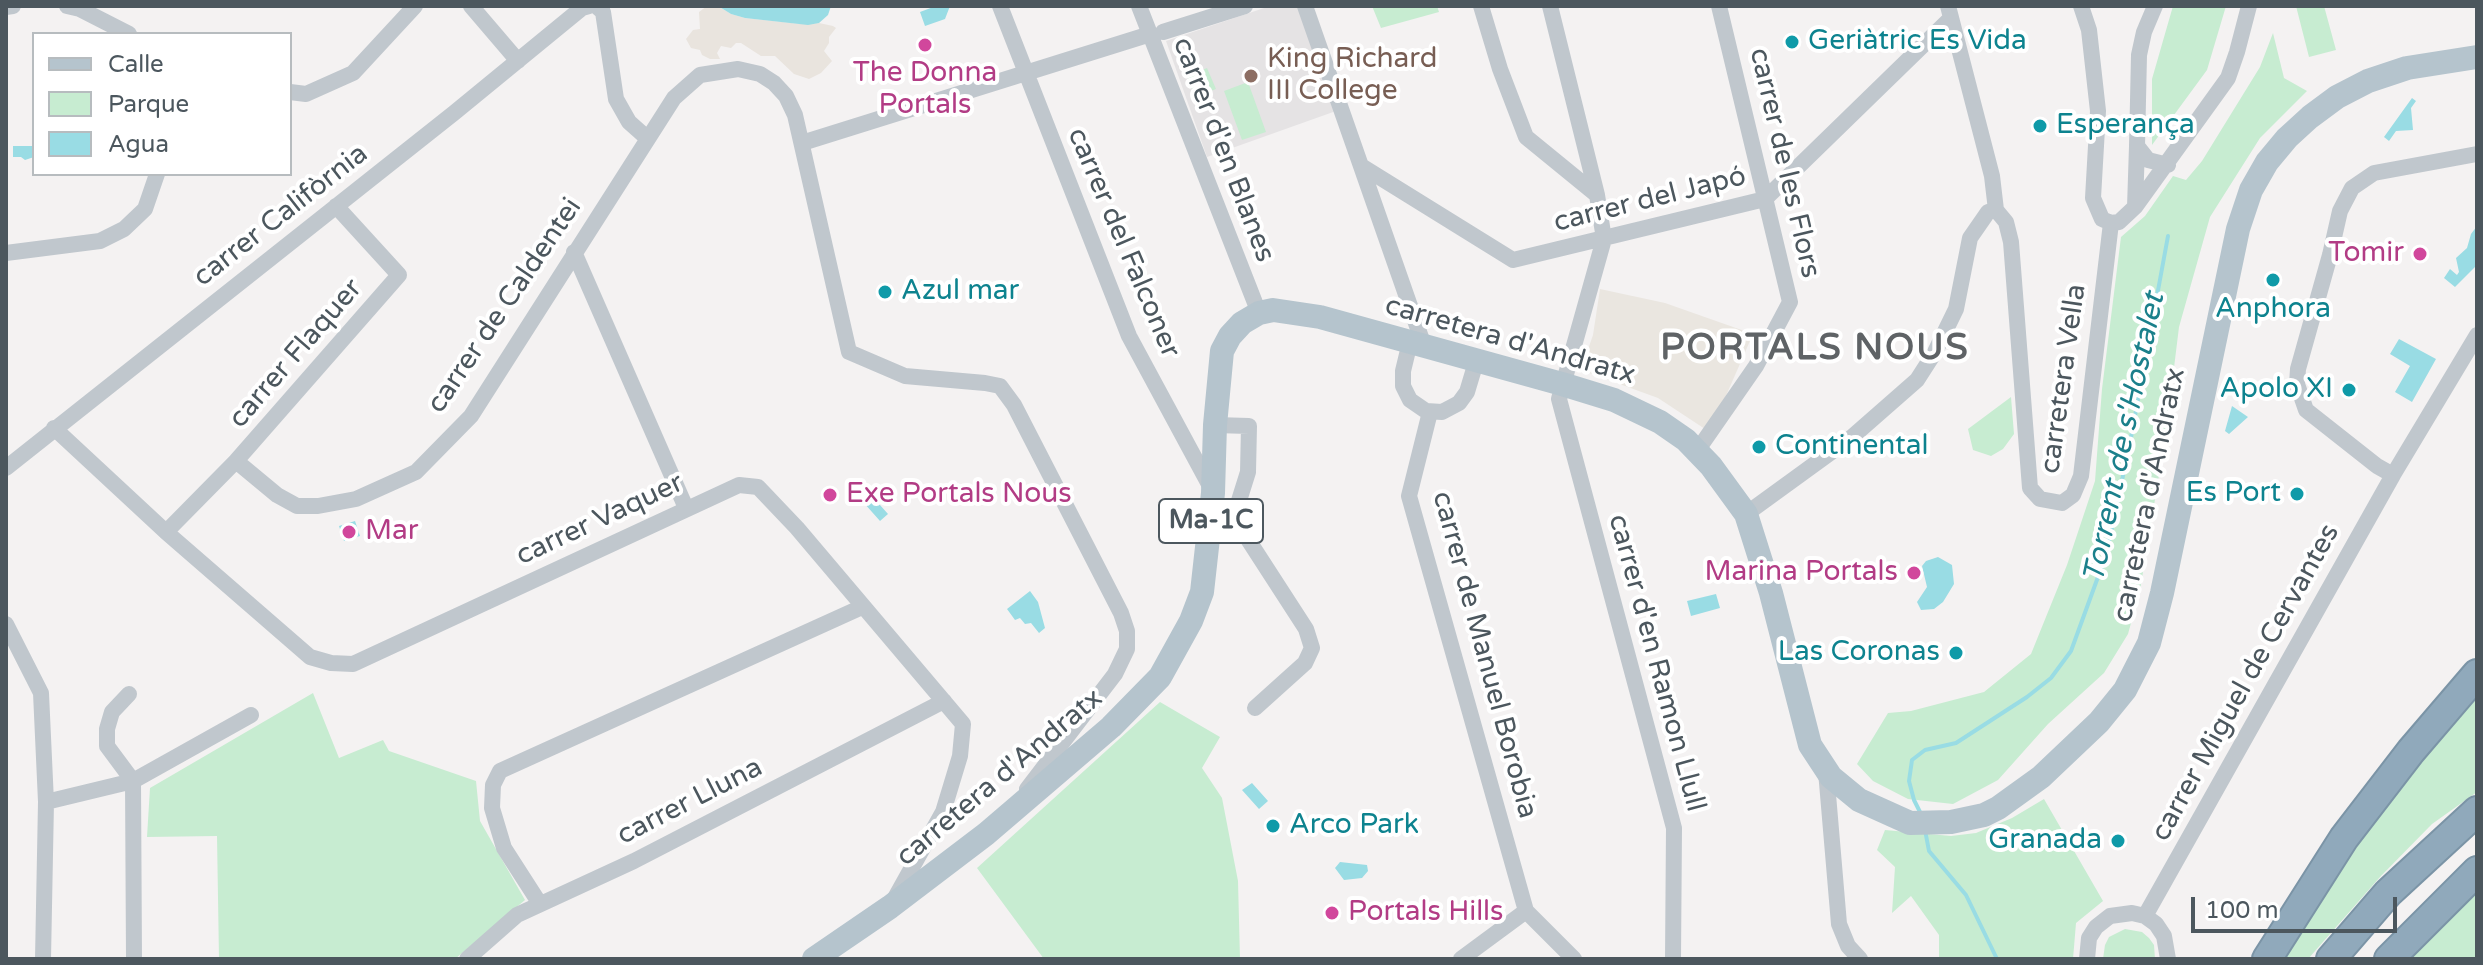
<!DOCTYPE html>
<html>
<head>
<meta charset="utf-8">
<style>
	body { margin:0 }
	#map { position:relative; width:2483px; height:965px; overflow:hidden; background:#f4f2f2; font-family:"Varela Round",sans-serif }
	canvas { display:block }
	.frame { position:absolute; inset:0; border:8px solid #4c575e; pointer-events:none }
	.legend { position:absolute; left:32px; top:32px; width:260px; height:144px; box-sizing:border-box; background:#fff; border:2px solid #b7bcbf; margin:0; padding:10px 14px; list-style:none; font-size:24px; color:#4c575e }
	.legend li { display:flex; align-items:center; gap:16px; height:40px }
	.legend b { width:40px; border:2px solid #b7bcbf }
	.scale { position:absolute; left:2191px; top:897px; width:206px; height:36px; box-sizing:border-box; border:4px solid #4c575e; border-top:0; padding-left:10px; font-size:24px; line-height:28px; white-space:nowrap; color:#4c575e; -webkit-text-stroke:6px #fff; paint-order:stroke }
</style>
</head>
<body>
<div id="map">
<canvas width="2483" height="965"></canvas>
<div class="frame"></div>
<ul class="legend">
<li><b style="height:10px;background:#b5c4cd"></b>Calle</li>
<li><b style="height:22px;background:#c7ecd1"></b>Parque</li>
<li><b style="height:22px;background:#99dce4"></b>Agua</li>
</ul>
<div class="scale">100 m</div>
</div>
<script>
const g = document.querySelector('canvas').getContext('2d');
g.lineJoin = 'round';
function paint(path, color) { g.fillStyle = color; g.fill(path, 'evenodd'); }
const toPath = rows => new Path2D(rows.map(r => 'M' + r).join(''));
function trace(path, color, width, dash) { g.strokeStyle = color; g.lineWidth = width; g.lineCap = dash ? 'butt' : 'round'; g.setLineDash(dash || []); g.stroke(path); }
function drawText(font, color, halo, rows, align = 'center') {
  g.font = font + ' "Varela Round",sans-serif'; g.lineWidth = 8; g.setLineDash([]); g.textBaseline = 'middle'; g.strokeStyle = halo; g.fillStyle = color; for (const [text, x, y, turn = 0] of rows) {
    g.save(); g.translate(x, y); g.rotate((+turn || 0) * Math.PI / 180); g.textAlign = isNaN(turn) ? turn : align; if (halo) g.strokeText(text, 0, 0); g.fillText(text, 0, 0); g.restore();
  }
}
const commercial = toPath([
	[1600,289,1665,303,1753,334,1725,398,1705,429,1658,398,1581,370,1593,335]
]);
const education = toPath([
	[1270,6,1298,6,1336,111,1207,157,1166,41]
]);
const green = toPath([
	[1372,6,1437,6,1439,12,1381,28],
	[2173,6,2226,6,2207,70,2152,145,2152,79],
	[2296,6,2324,6,2336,50,2309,57],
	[2273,33,2284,78,2307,91,2260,138,2210,217,2179,327,2166,433,2140,590,2128,634,2104,673,2048,724,1998,780,1953,804,1908,799,1873,781,1857,764,1888,713,1911,711,1984,692,2031,654,2067,565,2095,481,2102,389,2121,237,2145,216,2173,176,2186,180,2202,161,2260,67],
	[1207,68,1216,89,1195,97,1187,76],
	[1248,82,1266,132,1242,140,1224,91],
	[2011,397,2014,434,2003,449,1991,456,1973,450,1968,429],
	[2477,688,2477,792,2432,824,2380,877,2308,959,2277,959,2326,884],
	[313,693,339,758,383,740,389,751,476,781,480,821,525,900,455,959,219,959,217,836,147,837,150,788],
	[1160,702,1220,737,1202,768,1222,798,1238,881,1240,959,1044,959,977,868],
	[2044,799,2103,901,2076,923,2073,959,1939,959,1939,935,1911,896,1892,913,1895,867,1877,850,1885,830,1951,836,1976,833,2012,818],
	[2477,889,2477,959,2409,959],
	[2125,929,2142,932,2149,938,2154,945,2155,959,2103,959,2105,945,2109,937]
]);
const sand = toPath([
	[707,6,718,6,731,14,745,18,801,24,819,23,833,26,836,28,829,37,829,43,824,51,832,61,821,73,809,79,794,74,775,56,761,56,741,43,736,43,731,48,721,46,717,53,720,59,710,59,702,55,700,50,691,48,686,39,693,30,700,29,699,12]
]);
const water = toPath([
	[718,6,831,6,828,15,819,23,808,25,745,18,731,14],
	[936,6,950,6,945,19,925,26,920,12],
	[2412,98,2416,101,2411,108,2413,130,2396,131,2389,141,2384,137],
	[13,146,34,146,34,157,25,160,21,157,13,157],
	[2477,226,2477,265,2455,287,2444,278,2450,269,2457,275,2459,272,2456,258,2467,248,2471,234],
	[2399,339,2436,359,2412,402,2395,392,2410,366,2390,354],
	[2232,406,2248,417,2229,434,2225,431],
	[872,496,888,514,880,521,864,503],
	[355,521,360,536,344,541,339,526],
	[1938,557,1952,565,1954,584,1943,602,1934,609,1921,610,1917,602,1927,587,1922,566,1926,561],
	[1030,591,1038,602,1045,628,1039,633,1031,623,1025,624,1020,618,1015,620,1007,609],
	[1716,594,1720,608,1691,616,1687,601],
	[1252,783,1268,801,1259,809,1242,790],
	[1340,862,1367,865,1368,871,1362,878,1344,880,1335,868]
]);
const stream = toPath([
	[1921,814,1914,800,1909,781,1912,760,1925,750,1956,743,2027,697,2051,678,2071,651,2106,555,2130,443,2168,236],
	[1925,830,1929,851,1966,895,1997,959]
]);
const street = toPath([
	[67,6,80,9,129,34],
	[471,6,518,61],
	[596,6,603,12,616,99,629,122,647,138],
	[1000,6,1129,336,1211,488],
	[1139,6,1259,313],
	[1305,6,1424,346],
	[1481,6,1500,69,1526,137,1597,195],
	[1550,6,1597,195,1604,239,1559,399,1674,828,1673,959],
	[1948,6,1992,176,1996,210],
	[2081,6,2089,30,2098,111,2093,198,2102,219,2111,223],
	[2155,6,2144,32,2139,55,2137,146,2148,160,2168,165],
	[6,7,13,6],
	[1163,32,1245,6],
	[290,92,306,94,353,73,415,6],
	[802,143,1144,36],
	[1363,167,1513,260,1765,199,1951,18],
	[2135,207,2137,146],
	[1996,210,2006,222,2011,242,2030,488,2040,499,2062,503,2073,495,2081,476,2111,223],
	[2111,223,2119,222,2135,207,2228,78,2237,52,2249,6],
	[574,252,686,508],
	[6,253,100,241,124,229,145,209,157,174],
	[1410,342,1403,371,1403,386,1410,400,1426,411,1442,412,1459,403,1467,392,1476,362],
	[1430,412,1409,496,1526,911,1574,959],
	[1215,425,1249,426,1248,472,1237,507,1240,527,1306,629,1312,648,1305,663,1255,708],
	[54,428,166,532,310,657,331,663,353,664,739,485,758,487,797,528,963,724,960,756,943,812,895,898],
	[1697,451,1756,366,1790,302,1719,6],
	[236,461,277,495,297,506,318,506,356,499,416,472,471,416,674,98,700,75,738,69,760,74,774,83,786,96,795,115,849,352,905,376,985,383,1000,386,1014,405,1121,613,1127,631,1127,649,1115,674,1027,789],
	[6,468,454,113,582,8,589,6],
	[2393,475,2377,466,2306,410,2297,384,2298,369,2330,255,2340,211,2352,188,2374,173,2477,154],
	[1746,514,1852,437,1917,380,1935,352,1956,309,1970,238,1988,212,1996,210],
	[166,532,236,461,399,275,336,206],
	[6,624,41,693,46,802,43,959],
	[129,694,112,712,107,729,107,746,133,781,134,959],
	[1826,771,1839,924,1848,946,1860,959],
	[46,802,133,781,251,715],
	[540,904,504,848,492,808,493,785,500,771,862,607],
	[2145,916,2393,475,2477,335],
	[467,959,517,915,634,861,944,701],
	[1461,959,1526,911],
	[2087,959,2089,938,2096,927,2110,916,2132,913,2145,916,2156,924,2164,936,2168,959]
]);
const primary = toPath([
	[814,959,890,907,986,834,1111,727,1160,677,1191,621,1202,592,1213,493,1215,425,1222,351,1230,336,1242,323,1259,313,1273,310,1320,317,1562,384,1614,400,1660,422,1686,440,1711,466,1746,514,1771,593,1810,745,1831,777,1859,800,1910,823,1951,822,1984,815,1998,808,2041,777,2099,722,2125,690,2149,643,2162,593,2238,229,2251,190,2267,162,2287,138,2310,117,2337,97,2368,81,2407,68,2477,57]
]);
const highway = toPath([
	[2267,959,2344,838,2411,751,2477,674],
	[2331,959,2388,893,2477,811],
	[2389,959,2477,871]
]);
const markers = [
	[1792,42,8,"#0f9aa8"],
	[925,45,8,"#d1479c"],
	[1251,76,8,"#8d6e63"],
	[2040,126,8,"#0f9aa8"],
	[2420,254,8,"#d1479c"],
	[2273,280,8,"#0f9aa8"],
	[885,292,8,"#0f9aa8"],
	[2349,390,8,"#0f9aa8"],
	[1759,447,8,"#0f9aa8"],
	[2297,494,8,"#0f9aa8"],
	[830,495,8,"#d1479c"],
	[349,532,8,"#d1479c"],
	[1914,573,8,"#d1479c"],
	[1956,653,8,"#0f9aa8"],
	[1273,826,8,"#0f9aa8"],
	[2118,841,8,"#0f9aa8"],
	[1332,913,8,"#d1479c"]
];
const shields = [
	[1211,521,104]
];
const shieldNames = [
	["Ma-1C",1211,521]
];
const cultureNames = [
	["Geriàtric Es Vida",1808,42],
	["Esperança",2056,126],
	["Azul mar",901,292],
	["Anphora",2273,310,"center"],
	["Apolo XI",2333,390,"right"],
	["Continental",1775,447],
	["Es Port",2281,494,"right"],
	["Las Coronas",1940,653,"right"],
	["Arco Park",1289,826],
	["Granada",2102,841,"right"]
];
const educationNames = [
	["King Richard",1267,60],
	["III College",1267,92]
];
const hotelNames = [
	["The Donna",925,74,"center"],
	["Portals",925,106,"center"],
	["Tomir",2404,254,"right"],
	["Exe Portals Nous",846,495],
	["Mar",365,532],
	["Marina Portals",1898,573,"right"],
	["Portals Hills",1348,913]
];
const streetNames = [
	["carrer d'en Blanes",1223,150,69],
	["carrer de les Flors",1784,163,77],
	["carrer del Japó",1650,200,-14],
	["carrer Califòrnia",281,216,-38],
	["carrer del Falconer",1123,243,67],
	["carrer de Caldentei",505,306,-56],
	["carretera d'Andratx",1510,341,16],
	["carrer Flaquer",296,354,-49],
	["carretera Vella",2064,379,-82],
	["carretera d'Andratx",2150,495,-78],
	["carrer Vaquer",600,520,-25],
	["carrer de Manuel Borobia",1484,655,75],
	["carrer d'en Ramon Llull",1656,663,75],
	["carrer Miguel de Cervantes",2246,683,-61],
	["carretera d'Andratx",1000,778,-40],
	["carrer Lluna",690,802,-27]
];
const waterNames = [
	["Torrent de s'Hostalet",2125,438,-78]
];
const districtNames = [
	["PORTALS NOUS",1815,350]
];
paint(commercial, '#eae6e0');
paint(education, '#e5e3e4');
paint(green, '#c7ecd1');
paint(sand, '#e9e4de');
paint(water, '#99dce4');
trace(stream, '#99dce4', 4);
trace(highway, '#7b94a6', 32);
trace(street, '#c0c7cd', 16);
trace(primary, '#b5c4cd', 24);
trace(highway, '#90a9bb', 28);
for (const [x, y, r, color] of markers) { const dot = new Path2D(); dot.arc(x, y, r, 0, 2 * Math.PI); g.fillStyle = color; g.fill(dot); trace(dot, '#fff', 3); }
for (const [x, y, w] of shields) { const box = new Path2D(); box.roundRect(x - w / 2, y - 22, w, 44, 6); g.fillStyle = '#fff'; g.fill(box); trace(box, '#4c575e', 2); }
drawText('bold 26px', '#4c575e', null, shieldNames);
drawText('28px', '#0d838f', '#fff', cultureNames, 'left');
drawText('28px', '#785e54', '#fff', educationNames, 'left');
drawText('28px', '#b23c85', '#fff', hotelNames, 'left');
drawText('28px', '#4c575e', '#fff', streetNames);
drawText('italic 30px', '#1b808b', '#fff', waterNames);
g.letterSpacing = '2px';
drawText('bold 36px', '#5f6366', '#fff', districtNames);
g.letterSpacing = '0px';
</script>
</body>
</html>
